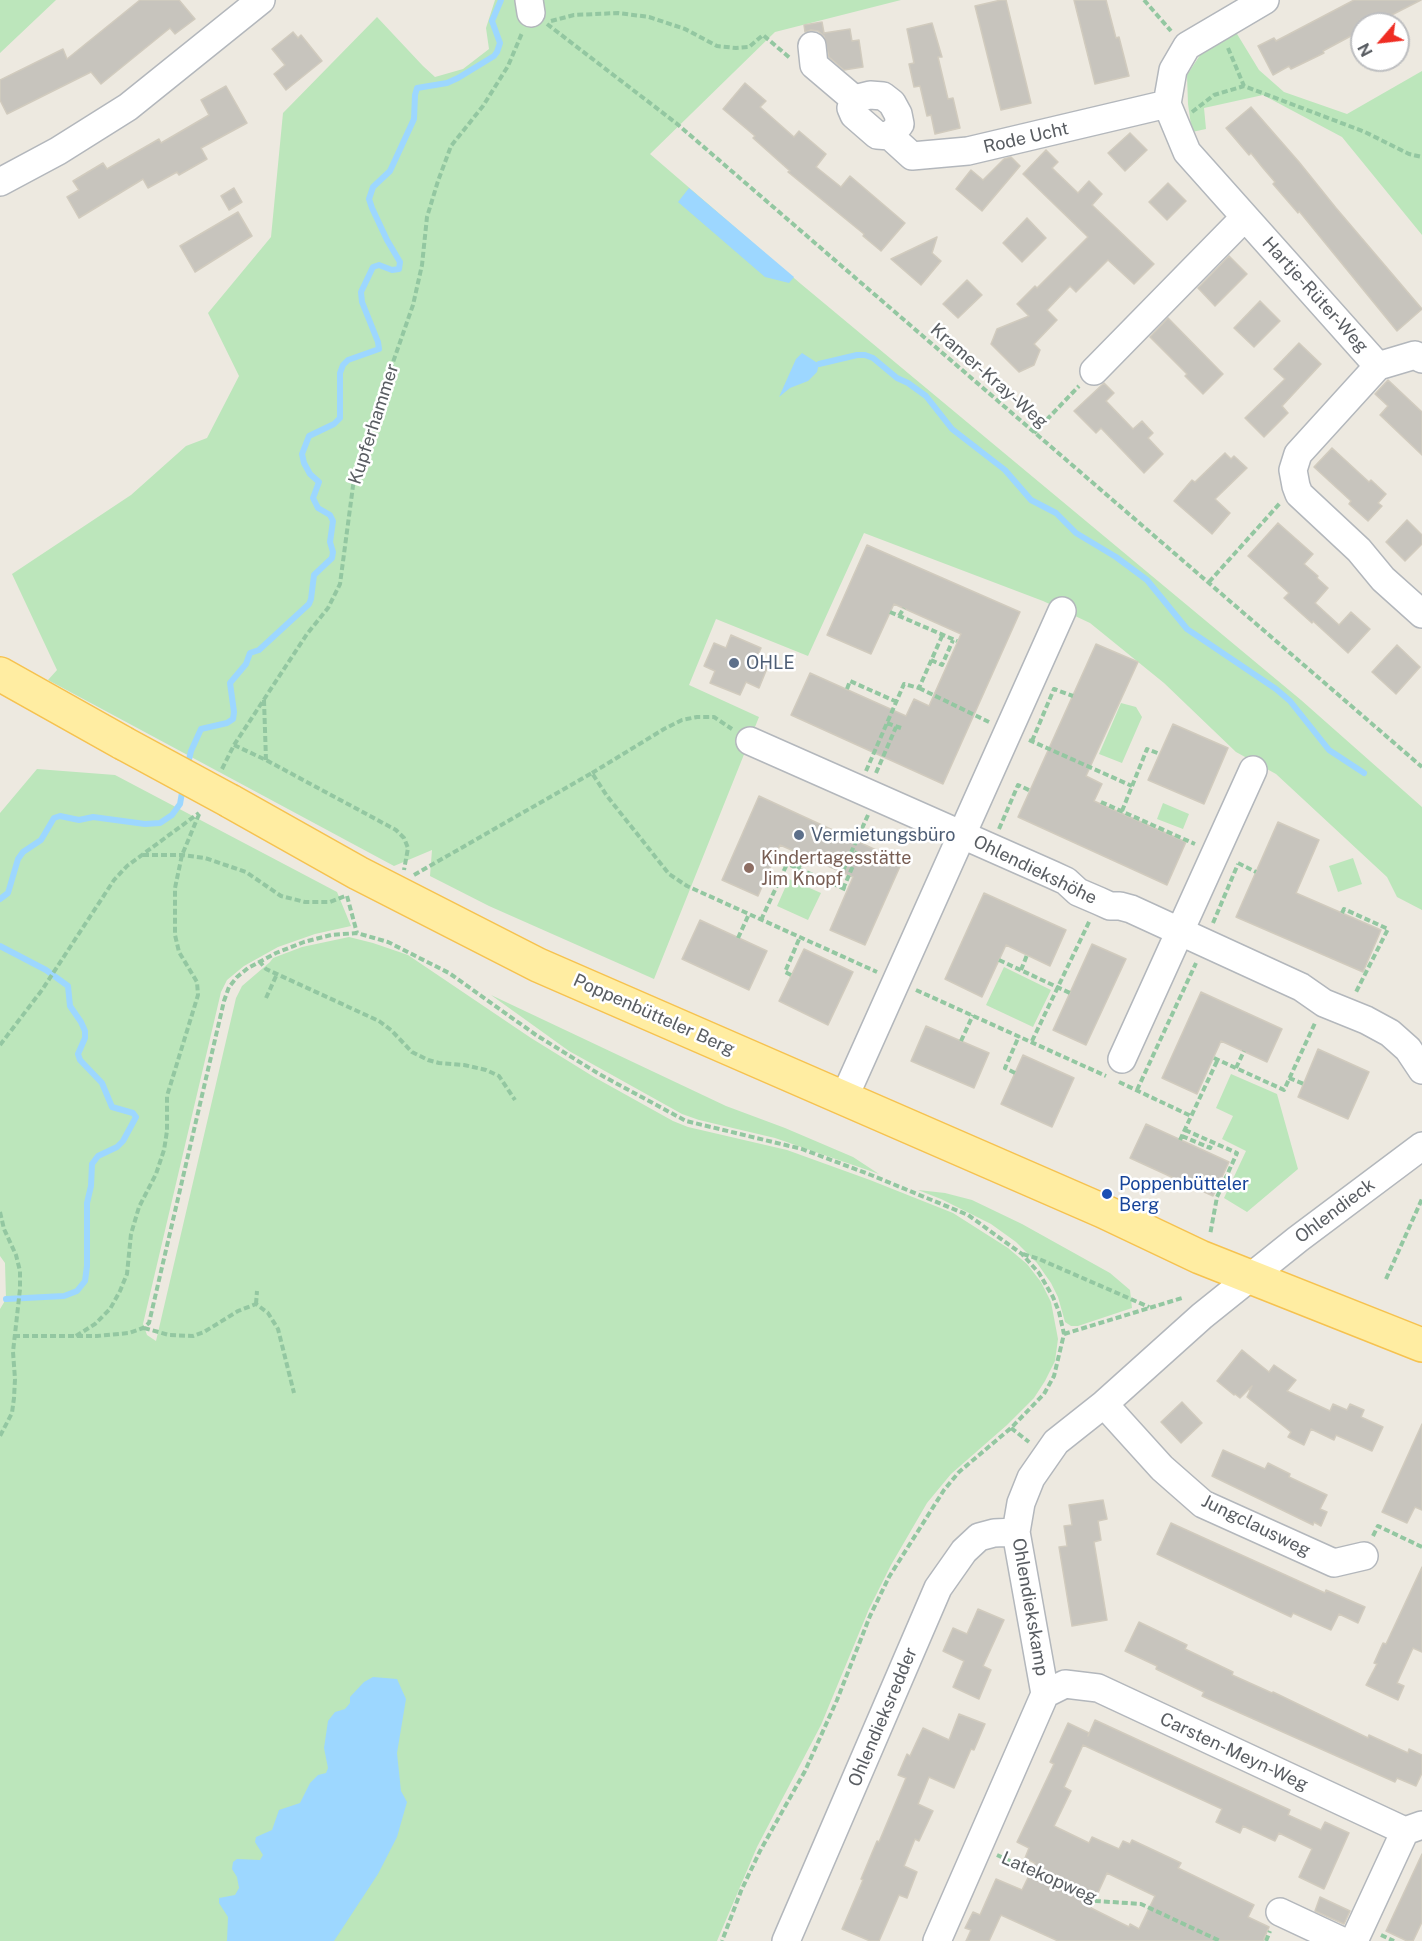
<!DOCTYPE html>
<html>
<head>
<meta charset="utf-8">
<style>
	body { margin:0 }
	#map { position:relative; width:1422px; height:1941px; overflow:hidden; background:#ede9e0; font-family:"Public Sans",sans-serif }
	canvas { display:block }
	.north { position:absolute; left:1350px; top:12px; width:60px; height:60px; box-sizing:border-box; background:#fff; border:2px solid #bdbec0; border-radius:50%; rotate:242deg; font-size:16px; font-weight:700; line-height:24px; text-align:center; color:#595d62 }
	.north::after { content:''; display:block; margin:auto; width:21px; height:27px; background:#ef2d23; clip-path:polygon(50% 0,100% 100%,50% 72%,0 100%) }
</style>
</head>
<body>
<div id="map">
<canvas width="1422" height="1941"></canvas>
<div class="north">N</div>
</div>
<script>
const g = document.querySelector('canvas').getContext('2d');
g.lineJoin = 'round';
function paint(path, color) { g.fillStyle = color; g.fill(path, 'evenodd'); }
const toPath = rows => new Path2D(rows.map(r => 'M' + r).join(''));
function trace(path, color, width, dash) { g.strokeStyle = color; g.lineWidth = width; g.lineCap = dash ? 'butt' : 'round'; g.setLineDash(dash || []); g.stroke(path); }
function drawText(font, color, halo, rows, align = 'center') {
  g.font = font + ' "Public Sans",sans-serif'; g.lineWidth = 5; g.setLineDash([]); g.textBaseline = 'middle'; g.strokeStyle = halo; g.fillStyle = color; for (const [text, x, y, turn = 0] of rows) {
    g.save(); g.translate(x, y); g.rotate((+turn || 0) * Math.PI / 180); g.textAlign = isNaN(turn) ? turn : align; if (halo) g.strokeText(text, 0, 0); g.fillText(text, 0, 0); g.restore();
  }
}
const green = toPath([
	[0,0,56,0,0,53],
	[495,0,901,0,775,32,650,154,801,284,1301,700,1422,807,1422,910,1397,897,1387,877,1276,774,1236,752,1164,683,1090,623,1043,601,864,533,808,656,716,619,689,685,759,717,654,979,489,906,430,876,432,850,394,866,48,680,57,670,12,574,131,495,186,446,207,438,239,376,208,313,271,237,283,113,377,17,423,66,435,77,463,69,489,49,486,28],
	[1234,29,1259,70,1284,92,1347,114,1422,71,1422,235,1342,137,1263,95,1204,108,1206,129,1192,132,1188,104,1187,75,1206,46],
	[1121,703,1136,707,1142,717,1122,763,1099,754],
	[37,769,115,775,337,892,351,926,315,934,278,947,244,966,227,980,221,992,143,1324,147,1335,156,1341,236,998,242,986,270,962,273,958,302,947,349,937,373,943,408,955,531,1038,594,1077,673,1121,688,1127,787,1150,870,1180,953,1213,1008,1248,1027,1264,1041,1282,1051,1302,1058,1339,1055,1361,1045,1381,1034,1398,1007,1425,951,1474,927,1503,891,1565,869,1609,821,1725,757,1847,717,1941,0,1941,0,1309,6,1299,5,1263,0,1256,0,813],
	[1163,803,1189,814,1183,829,1157,819],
	[1353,858,1362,884,1338,892,1329,866],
	[789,879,821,893,808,920,777,906],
	[1004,967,1051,990,1033,1027,986,1005],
	[491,995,726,1106,785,1128,853,1157,879,1174,775,1138,699,1120,682,1114,569,1051],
	[1231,1074,1277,1094,1298,1169,1247,1212,1224,1198,1246,1151,1222,1139,1233,1116,1216,1108],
	[918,1190,945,1193,972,1200,1022,1224,1110,1273,1130,1290,1132,1308,1078,1326,1071,1326,1065,1322,1058,1297,1051,1283,1037,1263,1016,1242,991,1224,941,1199]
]);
const water = toPath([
	[689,188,794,277,789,283,765,277,678,202],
	[802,353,819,364,817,372,808,381,790,388,779,397,796,359],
	[373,1677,397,1679,406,1699,397,1753,401,1791,407,1802,397,1837,378,1874,334,1941,227,1941,228,1917,219,1903,219,1898,235,1895,239,1888,237,1877,232,1869,233,1862,237,1859,260,1860,263,1855,255,1842,256,1837,272,1830,279,1810,300,1803,310,1783,318,1775,326,1773,328,1768,324,1748,328,1721,335,1712,345,1709,350,1703,350,1697,364,1682]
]);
const stream = toPath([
	[819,364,857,355,865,355,873,358,897,378,908,383,926,396,952,429,1005,470,1031,500,1056,513,1076,533,1116,557,1147,580,1187,629,1276,689,1290,701,1329,750,1364,773],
	[187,768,191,751,201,729,227,723,233,719,234,712,230,683,246,664,250,653,259,650,309,604,311,599,314,575,332,558,333,552,330,542,333,521,330,515,318,508,313,498,319,482,310,474,304,463,302,454,309,436,334,424,340,418,340,373,343,365,348,360,379,349,378,342,362,302,361,292,373,267,379,265,392,270,399,269,400,262,387,240,372,208,369,199,373,187,390,171,414,119,415,95,417,88,447,83,458,78,494,56,497,52,500,43,492,21,501,0],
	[0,899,8,893,18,859,23,852,41,840,54,818,60,816,79,820,93,817,145,824,160,823,172,815,180,804,183,787],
	[0,946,46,970,68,986,70,1006,81,1022,85,1031,85,1038,78,1054,80,1060,102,1083,112,1107,133,1113,136,1117,123,1141,117,1147,98,1156,92,1164,91,1186,87,1203,87,1266,85,1281,77,1291,64,1296,6,1299]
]);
const building = toPath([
	[140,0,179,0,195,19,175,34,170,28,101,84,91,72,7,114,0,100,0,80,63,49,67,59,140,0],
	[1001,0,1006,0,1031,103,1001,110,975,6,1001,0],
	[1074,0,1106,0,1116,38,1119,37,1129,76,1095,84,1074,0],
	[1354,0,1421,0,1374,24,1362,24,1362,30,1323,51,1324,53,1291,69,1289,66,1273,75,1258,46,1274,38,1276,41,1354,0],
	[822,22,824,33,850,29,852,41,859,40,863,67,844,70,829,57,824,36,818,31,811,30,805,32,804,25,822,22],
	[932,23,942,57,938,57,948,99,953,98,960,128,935,134,931,115,927,116,920,86,914,87,909,64,914,63,907,29,932,23],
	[293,32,298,38,301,35,322,61,286,90,274,74,285,65,272,49,293,32],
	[745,83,766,101,760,107,794,137,799,131,826,154,816,167,841,187,850,176,905,223,881,251,863,236,864,234,788,172,790,171,753,138,755,136,723,109,745,83],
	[226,86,247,123,201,148,207,159,179,175,177,172,148,188,143,179,79,218,67,197,79,190,73,181,103,163,107,169,159,139,161,143,209,115,201,100,226,86],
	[1251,107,1299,162,1336,208,1422,309,1397,331,1299,211,1298,213,1273,184,1275,182,1263,168,1251,153,1249,155,1226,128,1251,107],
	[1130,133,1147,150,1125,171,1108,153,1130,133],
	[1046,150,1058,162,1052,168,1078,193,1089,181,1102,194,1092,205,1154,264,1134,284,1108,260,1076,292,1070,286,1047,310,1057,320,1034,344,1040,350,1034,365,1019,372,991,344,997,329,1029,316,1017,304,1035,286,1037,288,1088,237,1023,174,1046,150],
	[1011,157,1020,166,982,211,956,189,971,170,983,180,1004,159,1011,157],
	[1168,183,1186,201,1167,220,1149,202,1168,183],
	[234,188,242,202,229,210,221,196,234,188],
	[238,212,252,236,195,272,180,246,238,212],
	[1027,218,1046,238,1022,262,1003,243,1027,218],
	[937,237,932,253,941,261,921,285,891,259,937,237],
	[1229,256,1247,274,1215,306,1198,288,1229,256],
	[967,280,982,295,958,318,943,304,967,280],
	[1260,301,1280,321,1254,347,1234,328,1260,301],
	[1168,318,1223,374,1203,394,1185,376,1187,374,1150,337,1168,318],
	[1299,343,1321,364,1282,406,1288,413,1264,437,1245,418,1285,379,1274,369,1299,343],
	[1388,380,1422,412,1422,455,1380,415,1388,406,1375,394,1388,380],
	[1104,383,1114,393,1106,401,1133,429,1142,421,1153,433,1148,438,1163,454,1144,473,1101,428,1096,433,1074,411,1104,383],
	[1332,448,1369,482,1371,480,1386,494,1378,503,1382,506,1368,521,1349,504,1351,501,1314,467,1332,448],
	[1225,453,1231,459,1234,456,1247,468,1215,499,1230,513,1212,534,1174,501,1192,480,1195,482,1225,453],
	[1407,520,1422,535,1422,544,1405,561,1386,542,1407,520],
	[1278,523,1313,554,1304,564,1318,576,1317,578,1328,588,1315,603,1339,625,1351,612,1370,629,1348,653,1313,621,1312,623,1284,598,1289,593,1248,556,1278,523],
	[867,545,1020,612,943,784,791,715,810,673,906,716,914,699,929,706,961,634,894,604,871,654,827,635,867,545],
	[731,635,761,648,756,660,768,666,759,688,746,682,740,695,710,683,715,671,704,666,714,643,726,648,731,635],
	[1096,644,1138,662,1086,776,1102,784,1094,801,1186,842,1167,885,1018,817,1096,644],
	[1397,645,1420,667,1396,694,1372,672,1397,645],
	[1173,724,1228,748,1204,804,1148,780,1173,724],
	[759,796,902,862,865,945,830,930,853,877,780,845,758,896,722,880,759,796],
	[1278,822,1319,840,1296,893,1381,930,1363,972,1236,917,1278,822],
	[984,893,1066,930,1050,966,1006,945,982,997,945,979,984,893],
	[700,920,767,951,749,990,682,959,700,920],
	[1092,944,1126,959,1086,1045,1053,1030,1092,944],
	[804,949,853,972,828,1025,779,1001,804,949],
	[1201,992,1282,1029,1267,1062,1221,1041,1197,1094,1162,1078,1201,992],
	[926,1026,989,1053,974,1088,911,1061,926,1026],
	[1318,1049,1369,1072,1348,1119,1298,1097,1318,1049],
	[1023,1055,1074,1078,1052,1127,1001,1104,1023,1055],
	[1146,1124,1229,1162,1213,1196,1130,1158,1146,1124],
	[1242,1350,1269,1372,1274,1365,1296,1380,1287,1391,1330,1411,1333,1404,1347,1410,1350,1404,1364,1410,1361,1417,1383,1427,1372,1451,1336,1435,1334,1440,1311,1429,1304,1445,1288,1437,1291,1432,1247,1397,1252,1386,1240,1398,1235,1394,1234,1395,1217,1381,1242,1350],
	[1182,1402,1202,1423,1181,1443,1161,1422,1182,1402],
	[1422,1424,1422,1510,1415,1507,1407,1523,1382,1512,1422,1424],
	[1223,1450,1265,1469,1268,1463,1290,1474,1289,1477,1327,1495,1320,1509,1327,1512,1321,1526,1314,1522,1313,1525,1212,1476,1223,1450],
	[1103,1500,1107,1519,1098,1521,1101,1540,1094,1542,1107,1620,1072,1626,1059,1547,1067,1546,1064,1526,1072,1525,1069,1505,1103,1500],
	[1171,1523,1325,1593,1326,1590,1365,1607,1358,1623,1339,1614,1331,1630,1293,1613,1291,1617,1157,1554,1171,1523],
	[1422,1567,1422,1652,1413,1648,1397,1683,1404,1686,1398,1700,1366,1685,1377,1664,1374,1663,1383,1643,1386,1644,1422,1567],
	[978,1609,1004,1620,983,1666,991,1670,979,1699,953,1687,964,1661,943,1651,953,1628,967,1634,978,1609],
	[1139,1622,1187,1645,1185,1649,1233,1672,1232,1675,1272,1693,1273,1692,1368,1738,1369,1735,1408,1753,1409,1749,1422,1755,1422,1773,1416,1786,1397,1778,1395,1782,1202,1696,1204,1692,1156,1669,1157,1666,1125,1651,1139,1622],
	[959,1714,985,1724,974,1750,971,1749,954,1788,929,1777,918,1804,933,1811,919,1841,915,1839,904,1866,917,1872,907,1898,899,1895,879,1941,870,1941,842,1929,863,1880,861,1879,877,1841,879,1842,906,1778,898,1775,907,1754,910,1756,923,1728,949,1740,959,1714],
	[1095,1720,1290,1810,1288,1815,1321,1830,1325,1822,1349,1833,1324,1889,1299,1877,1312,1849,1279,1833,1275,1841,1243,1826,1240,1833,1216,1822,1222,1809,1083,1745,1064,1787,1071,1791,1054,1826,1089,1843,1092,1837,1119,1849,1123,1841,1130,1844,1132,1840,1181,1863,1178,1868,1254,1905,1248,1917,1269,1927,1263,1941,1058,1941,1001,1915,989,1941,966,1941,971,1930,965,1928,973,1912,980,1915,996,1879,1022,1890,1035,1863,1025,1858,1029,1848,1017,1842,1054,1764,1050,1762,1068,1723,1089,1733,1088,1736,1095,1720],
	[1107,1873,1155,1896,1139,1929,1130,1924,1129,1927,1091,1908,1107,1873],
	[1422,1854,1422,1922,1413,1941,1407,1941,1386,1931,1422,1854],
	[1320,1897,1350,1911,1344,1924,1315,1911,1320,1897]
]);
const path = toPath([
	[1144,0,1171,31],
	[551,21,574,15,618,13,649,17,685,29,717,46,736,48,749,47,763,35,790,58],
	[547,24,676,123,1422,767],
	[1228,48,1244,86],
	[1192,112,1214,95,1244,86,1365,132,1409,154,1422,157],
	[1034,433,1079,386],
	[1209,582,1281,502],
	[890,612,957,641],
	[899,616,904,608],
	[931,660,942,665,953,640],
	[919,688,989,722],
	[847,689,850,681,897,702],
	[264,700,266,760],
	[887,723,901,728],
	[1029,740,1132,786],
	[1032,741,1054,689,1073,696],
	[234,745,266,760,396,830,404,838,408,848,404,870],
	[222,769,234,745,307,634,328,608,340,584,355,471,413,305,422,265,427,217,438,181,451,146,483,106,508,66,522,33],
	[866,771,904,684,919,688,942,636],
	[592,773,664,729,682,720,697,717,714,717,732,729],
	[876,773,896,727],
	[1101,802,1195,844],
	[1122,811,1147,749,1160,754],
	[999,829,1018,785,1031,791],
	[143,855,182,855,205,858,246,872,281,896,305,902,330,902,345,896],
	[774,858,847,890],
	[1238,863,1256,872],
	[798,869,804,856],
	[414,875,592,773,607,796,669,874,687,886,877,972],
	[836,886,868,815],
	[843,889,858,854,852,851],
	[347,896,357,933],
	[1342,913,1344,909,1388,929,1356,992],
	[761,920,787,864],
	[1213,923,1238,864],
	[738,938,749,914],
	[999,960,1070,993],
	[259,961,266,969,379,1021,391,1030,412,1052,428,1060,439,1063,464,1065,486,1070,499,1076,515,1100],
	[1021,970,1027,955],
	[791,975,785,972,800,937],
	[916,990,1106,1076],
	[266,998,277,974],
	[961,1041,973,1015],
	[1032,1041,1090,920],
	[0,1045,42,990,114,880,127,866,199,813],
	[1214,1058,1284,1090,1315,1023],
	[1236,1068,1244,1051],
	[1015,1073,1005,1068,1019,1036],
	[1289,1078,1304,1084],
	[1119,1082,1191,1116],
	[1137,1090,1196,963],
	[1185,1130,1237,1153,1217,1197,1210,1235],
	[1182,1136,1210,1148,1213,1142],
	[1180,1140,1218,1059],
	[0,1212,4,1229,16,1255,20,1271,20,1289,13,1352,15,1379,14,1398,12,1413,0,1436],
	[1023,1254,1039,1259,1149,1307],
	[1386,1279,1422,1199],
	[256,1304,257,1291],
	[144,1328,169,1335,193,1336,204,1332,238,1311,256,1304,268,1313,278,1329,294,1393],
	[1064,1334,1182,1298],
	[14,1336,97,1336,129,1333,143,1328,149,1323,224,1001,229,987,237,977,248,968,276,953,304,942,331,935,357,933,388,942,449,973,536,1035,599,1074,686,1121,802,1149,871,1175,968,1215,1022,1254,1039,1273,1053,1297,1059,1312,1064,1334,1054,1376,1044,1394,1011,1428,959,1472,944,1490,889,1577,870,1616,837,1700,805,1771,760,1851,741,1891,722,1941],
	[76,1336,95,1324,110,1309,120,1291,127,1274,131,1234,139,1207,156,1174,164,1150,167,1131,167,1096,198,995,197,982,179,952,175,935,175,888,182,855,200,812],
	[1011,1428,1029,1442],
	[1373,1536,1378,1526,1422,1547],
	[997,1855,1096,1901,1141,1904,1220,1941],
	[1381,1935,1394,1941],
	[1266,1941,1270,1931]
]);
const minor = toPath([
	[529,0,531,13],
	[1265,0,1187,46,1173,70,1167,104,1187,152,1378,366,1415,355,1422,359],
	[812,46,814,65,854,99],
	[890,136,877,135,854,115,851,108,854,99,870,95,883,96,892,103,898,114,900,124,890,136,912,156,968,151,1167,104],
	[0,182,58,151,128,107,261,0],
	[1378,366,1298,454,1293,470,1296,486,1299,494,1359,550,1383,579,1422,614],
	[1094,371,1245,217],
	[750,741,1053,875,1066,881,1078,892,1099,901,1110,906,1120,906,1131,909,1301,987,1324,1003,1366,1020,1390,1033,1408,1049,1422,1070],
	[1122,1059,1253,770],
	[844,1098,1062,611],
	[1104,1404,1162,1468,1203,1504,1334,1563,1364,1556],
	[1045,1694,1065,1684,1098,1688,1405,1831,1422,1825],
	[1280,1912,1342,1941],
	[786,1941,938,1588,964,1551,979,1537,994,1533,1016,1532],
	[937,1941,1045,1694,1016,1532,1021,1503,1031,1478,1056,1442,1104,1404,1202,1316,1298,1239,1422,1146],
	[1354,1941,1405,1831]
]);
const major = toPath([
	[0,674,123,743],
	[230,801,358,873,538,965,1103,1211,1200,1257,1422,1345]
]);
const majorBridge = toPath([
	[123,743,230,801]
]);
const markers = [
	[734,663,6,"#5c6f8a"],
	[799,835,6,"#5c6f8a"],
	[749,868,6,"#8d6e63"],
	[1107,1194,6,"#1a4fb4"]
];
const streetNames = [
	["Rode Ucht",1026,138,-13],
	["Hartje-Rüter-Weg",1315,295,48],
	["Kramer-Kray-Weg",989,376,41],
	["Kupferhammer",374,424,-72],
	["Ohlendiekshöhe",1035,870,26],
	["Poppenbütteler Berg",654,1015,24],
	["Ohlendieck",1335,1211,-37],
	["Jungclausweg",1256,1526,26],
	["Ohlendiekskamp",1030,1607,80],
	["Ohlendieksredder",883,1717,-67],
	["Carsten-Meyn-Weg",1234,1752,25],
	["Latekopweg",1049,1878,24]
];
const serviceNames = [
	["OHLE",746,663],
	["Vermietungsbüro",811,835]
];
const educationNames = [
	["Kindertagesstätte",761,858],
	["Jim Knopf",761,879]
];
const transitNames = [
	["Poppenbütteler",1119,1184],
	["Berg",1119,1205]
];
paint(green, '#bce6bb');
paint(water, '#9dd7ff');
trace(stream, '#9dd7ff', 6);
paint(building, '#c7c4bd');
trace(building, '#d1cbbe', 1.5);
trace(minor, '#b3b7bc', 30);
trace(major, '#f6c24f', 36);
trace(path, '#93c7a1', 4, [6, 3]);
trace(minor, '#fff', 27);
trace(major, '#ffeda2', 33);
trace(majorBridge, '#f6c24f', 36, []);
trace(majorBridge, '#ffeda2', 33);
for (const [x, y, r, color] of markers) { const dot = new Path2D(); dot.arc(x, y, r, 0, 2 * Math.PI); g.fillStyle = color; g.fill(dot); trace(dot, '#fff', 2); }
drawText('18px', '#595d62', '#fff', streetNames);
drawText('18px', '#4e5e75', '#fff', serviceNames, 'left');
drawText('18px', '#785e54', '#fff', educationNames, 'left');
drawText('18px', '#164399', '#fff', transitNames, 'left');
</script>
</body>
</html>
